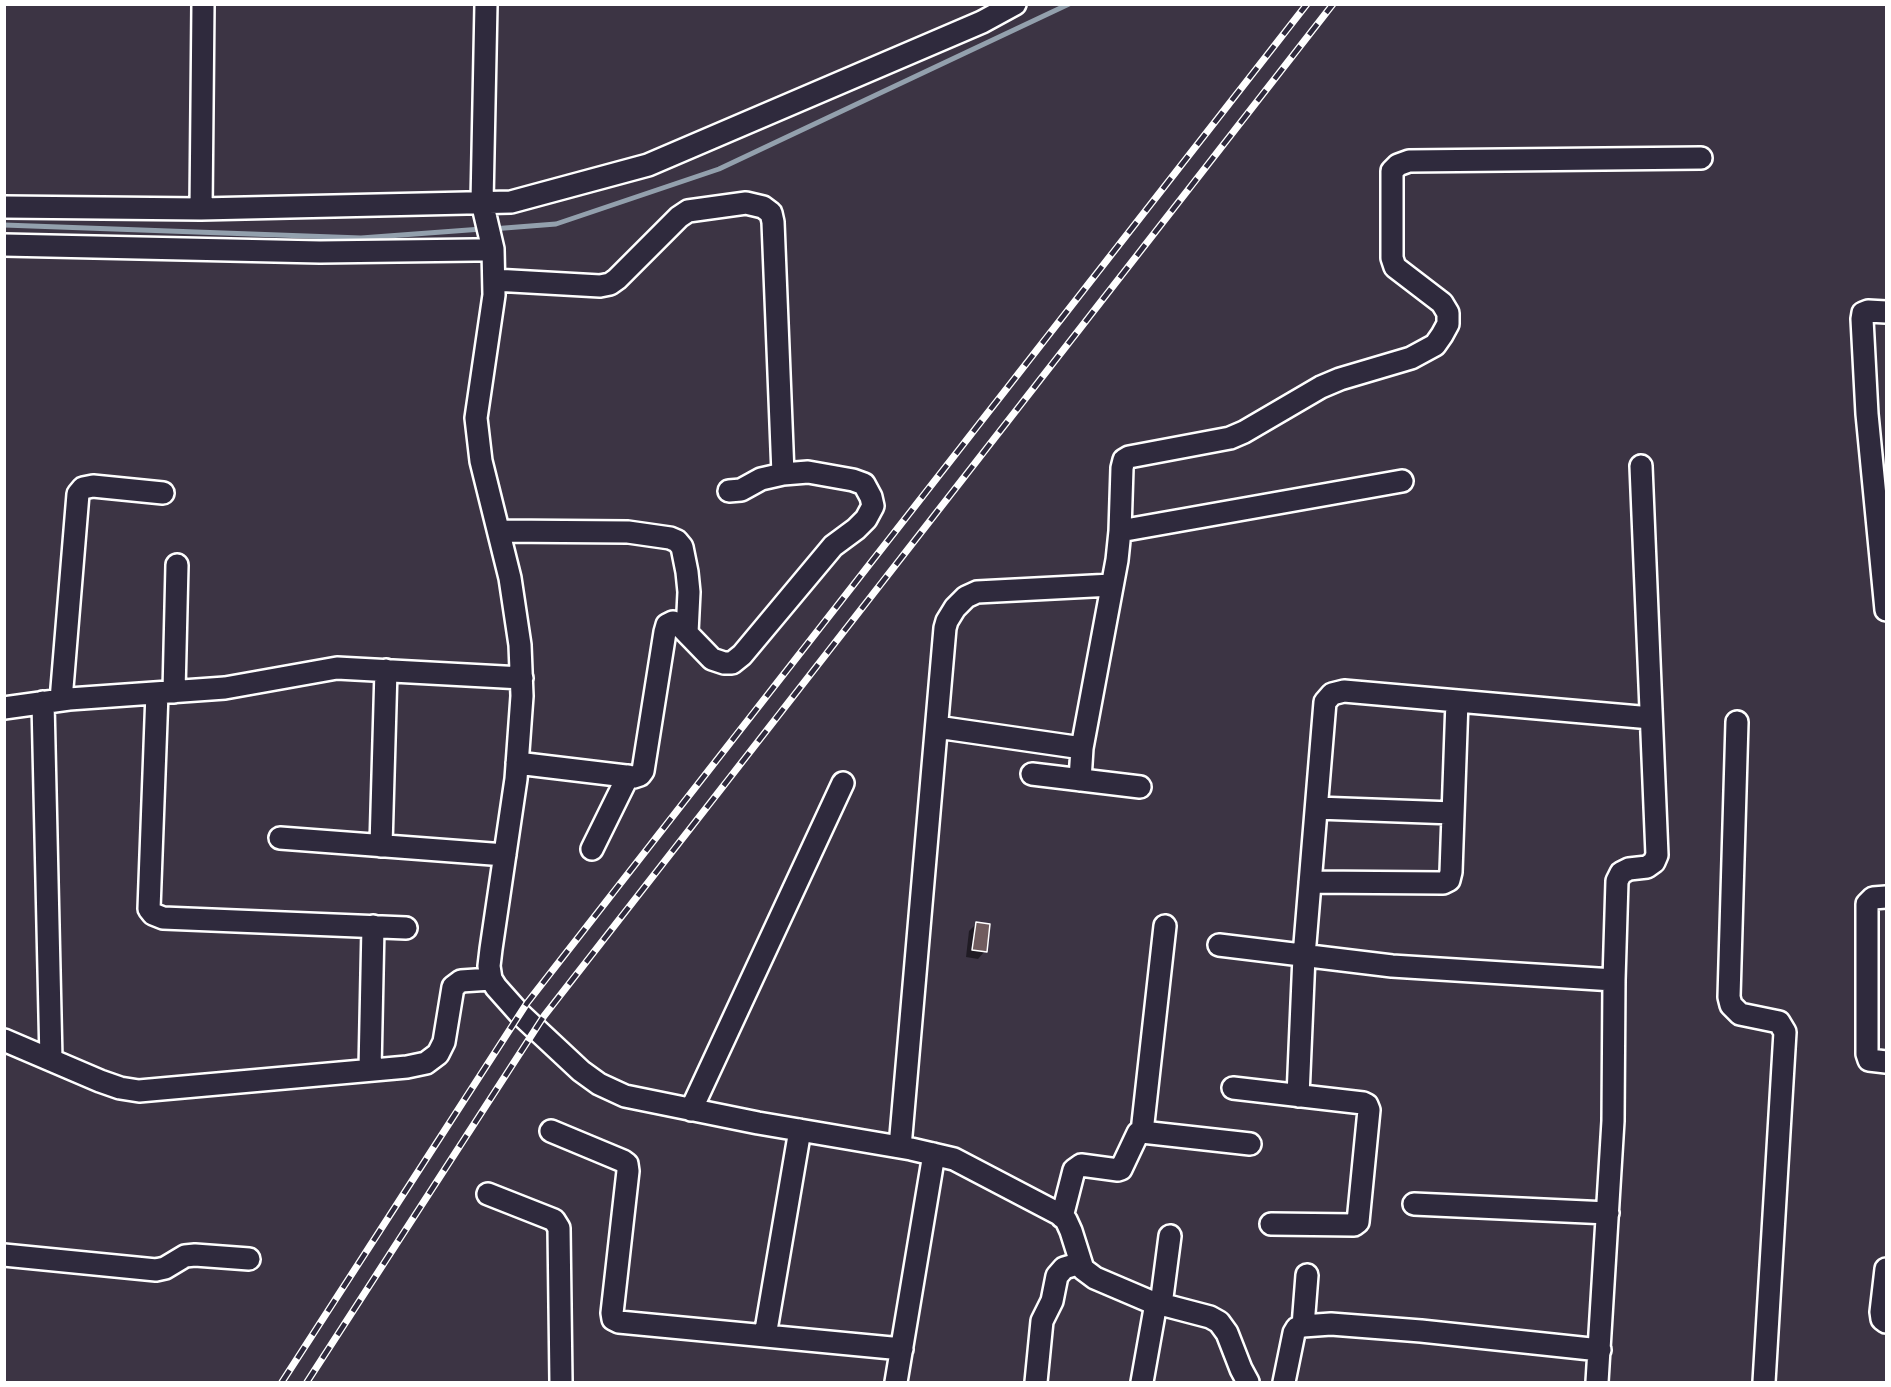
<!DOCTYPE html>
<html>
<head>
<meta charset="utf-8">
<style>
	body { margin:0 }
	#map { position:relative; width:1891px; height:1387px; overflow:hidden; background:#3c3444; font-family:Itim,sans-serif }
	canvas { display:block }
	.frame { position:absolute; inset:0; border:6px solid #fff; pointer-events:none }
</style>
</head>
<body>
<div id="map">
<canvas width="1891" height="1387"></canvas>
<div class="frame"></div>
</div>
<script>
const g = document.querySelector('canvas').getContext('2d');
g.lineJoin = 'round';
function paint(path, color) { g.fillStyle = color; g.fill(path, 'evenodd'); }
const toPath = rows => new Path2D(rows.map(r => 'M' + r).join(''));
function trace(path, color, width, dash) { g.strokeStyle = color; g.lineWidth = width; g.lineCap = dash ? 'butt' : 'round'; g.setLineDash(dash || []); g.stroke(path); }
const shadow = toPath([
	[976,924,985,951,978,959,966,957,969,931]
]);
const stream = toPath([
	[4,225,361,238,482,229],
	[492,229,556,224,719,169,1069,4]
]);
const building = toPath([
	[976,922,990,924,987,952,972,950,976,922]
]);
const minor = toPath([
	[486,4,482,202,493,249,494,295,476,418,481,461,510,578,520,645,522,696,516,779,491,949,489,966,491,979,496,987,520,1014,581,1071,599,1084,625,1096,758,1123,911,1149,954,1159,1059,1214,1066,1220,1071,1231,1083,1269,1095,1278,1149,1301,1210,1317,1219,1322,1227,1333,1241,1369,1248,1382],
	[4,207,201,209,511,202,648,165,982,22,1015,4],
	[201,209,203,4],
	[4,245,320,252,475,250,488,250,493,253],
	[494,280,600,286,610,284,617,279,679,217,688,211,746,203,763,207,771,213,773,222,783,474],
	[1886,312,1868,311,1863,313,1862,319,1867,414,1886,610],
	[499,531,628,532,670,538,677,541,682,547,687,572,689,592,687,633],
	[1120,531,1402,481],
	[174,692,177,565],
	[157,693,149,909,153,914,163,918,406,928],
	[61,700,78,494,83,488,93,486,163,493],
	[43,702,51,1060],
	[4,708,69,699,225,688,337,668,522,678],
	[1737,722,1729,997,1731,1005,1740,1014,1779,1022,1785,1032,1764,1382],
	[937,727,1082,748],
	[517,763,634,777,640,775,643,771,665,632,667,625,673,622,679,625,712,659,724,663,732,663,742,655,833,546,856,529,866,519,873,506,871,497,864,484,853,480,808,472,783,474,761,479,741,490,729,491],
	[1032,774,1140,787],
	[1080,780,1082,748,1117,560,1120,531,1122,468,1124,460,1129,457,1230,438,1244,432,1321,387,1340,379,1411,358,1435,345,1442,335,1448,324,1448,313,1442,303,1395,267,1392,258,1392,171,1398,165,1409,161,1701,158],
	[1317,808,1453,813],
	[280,838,505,855],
	[381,846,386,670],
	[592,849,628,776],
	[1310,882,1443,883,1449,880,1451,872,1457,701],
	[1886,897,1873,898,1867,904,1867,1054,1869,1060,1886,1062],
	[1219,945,1392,966,1614,980],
	[4,1040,100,1081,120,1088,139,1091,407,1067,426,1063,438,1054,444,1042,453,987,461,981,491,979],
	[370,1070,373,926],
	[1233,1088,1363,1103,1367,1105,1369,1110,1358,1222,1354,1225,1271,1224],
	[1298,1096,1304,956,1325,702,1332,694,1344,691,1651,718],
	[691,1110,843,783],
	[551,1131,623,1161,627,1164,628,1171,612,1313,613,1319,619,1322,902,1349],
	[1142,1132,1165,926],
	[900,1147,945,628,947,621,955,608,966,597,977,592,1112,585],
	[488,1194,554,1220,559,1228,561,1382],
	[1414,1204,1608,1213],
	[1062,1217,1074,1170,1081,1165,1118,1170,1121,1169,1138,1133,1142,1132,1250,1144],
	[4,1255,156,1270,165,1268,185,1256,195,1255,249,1259],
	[1886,1269,1881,1312,1882,1319,1886,1322],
	[1161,1305,1170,1236],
	[1303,1326,1307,1275],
	[765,1336,800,1130],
	[896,1382,934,1154],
	[1036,1382,1042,1321,1052,1301,1057,1276,1064,1268,1081,1263],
	[1142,1382,1156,1303],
	[1284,1382,1294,1333,1297,1328,1303,1326,1331,1324,1421,1331,1600,1350],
	[1597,1382,1613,1121,1614,980,1617,881,1621,873,1629,869,1647,867,1654,862,1657,855,1641,466]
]);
const rail = toPath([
	[282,1382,527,1003,1307,4],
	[307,1382,544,1016,1333,4]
]);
paint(shadow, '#0007');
trace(stream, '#93a0ad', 5);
paint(building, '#705c5e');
trace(building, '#fff', 1.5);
trace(minor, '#fff', 26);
trace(minor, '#2f2a3d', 21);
trace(rail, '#fff', 7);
trace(rail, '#2f2a3d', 4.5, [14]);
</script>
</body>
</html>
